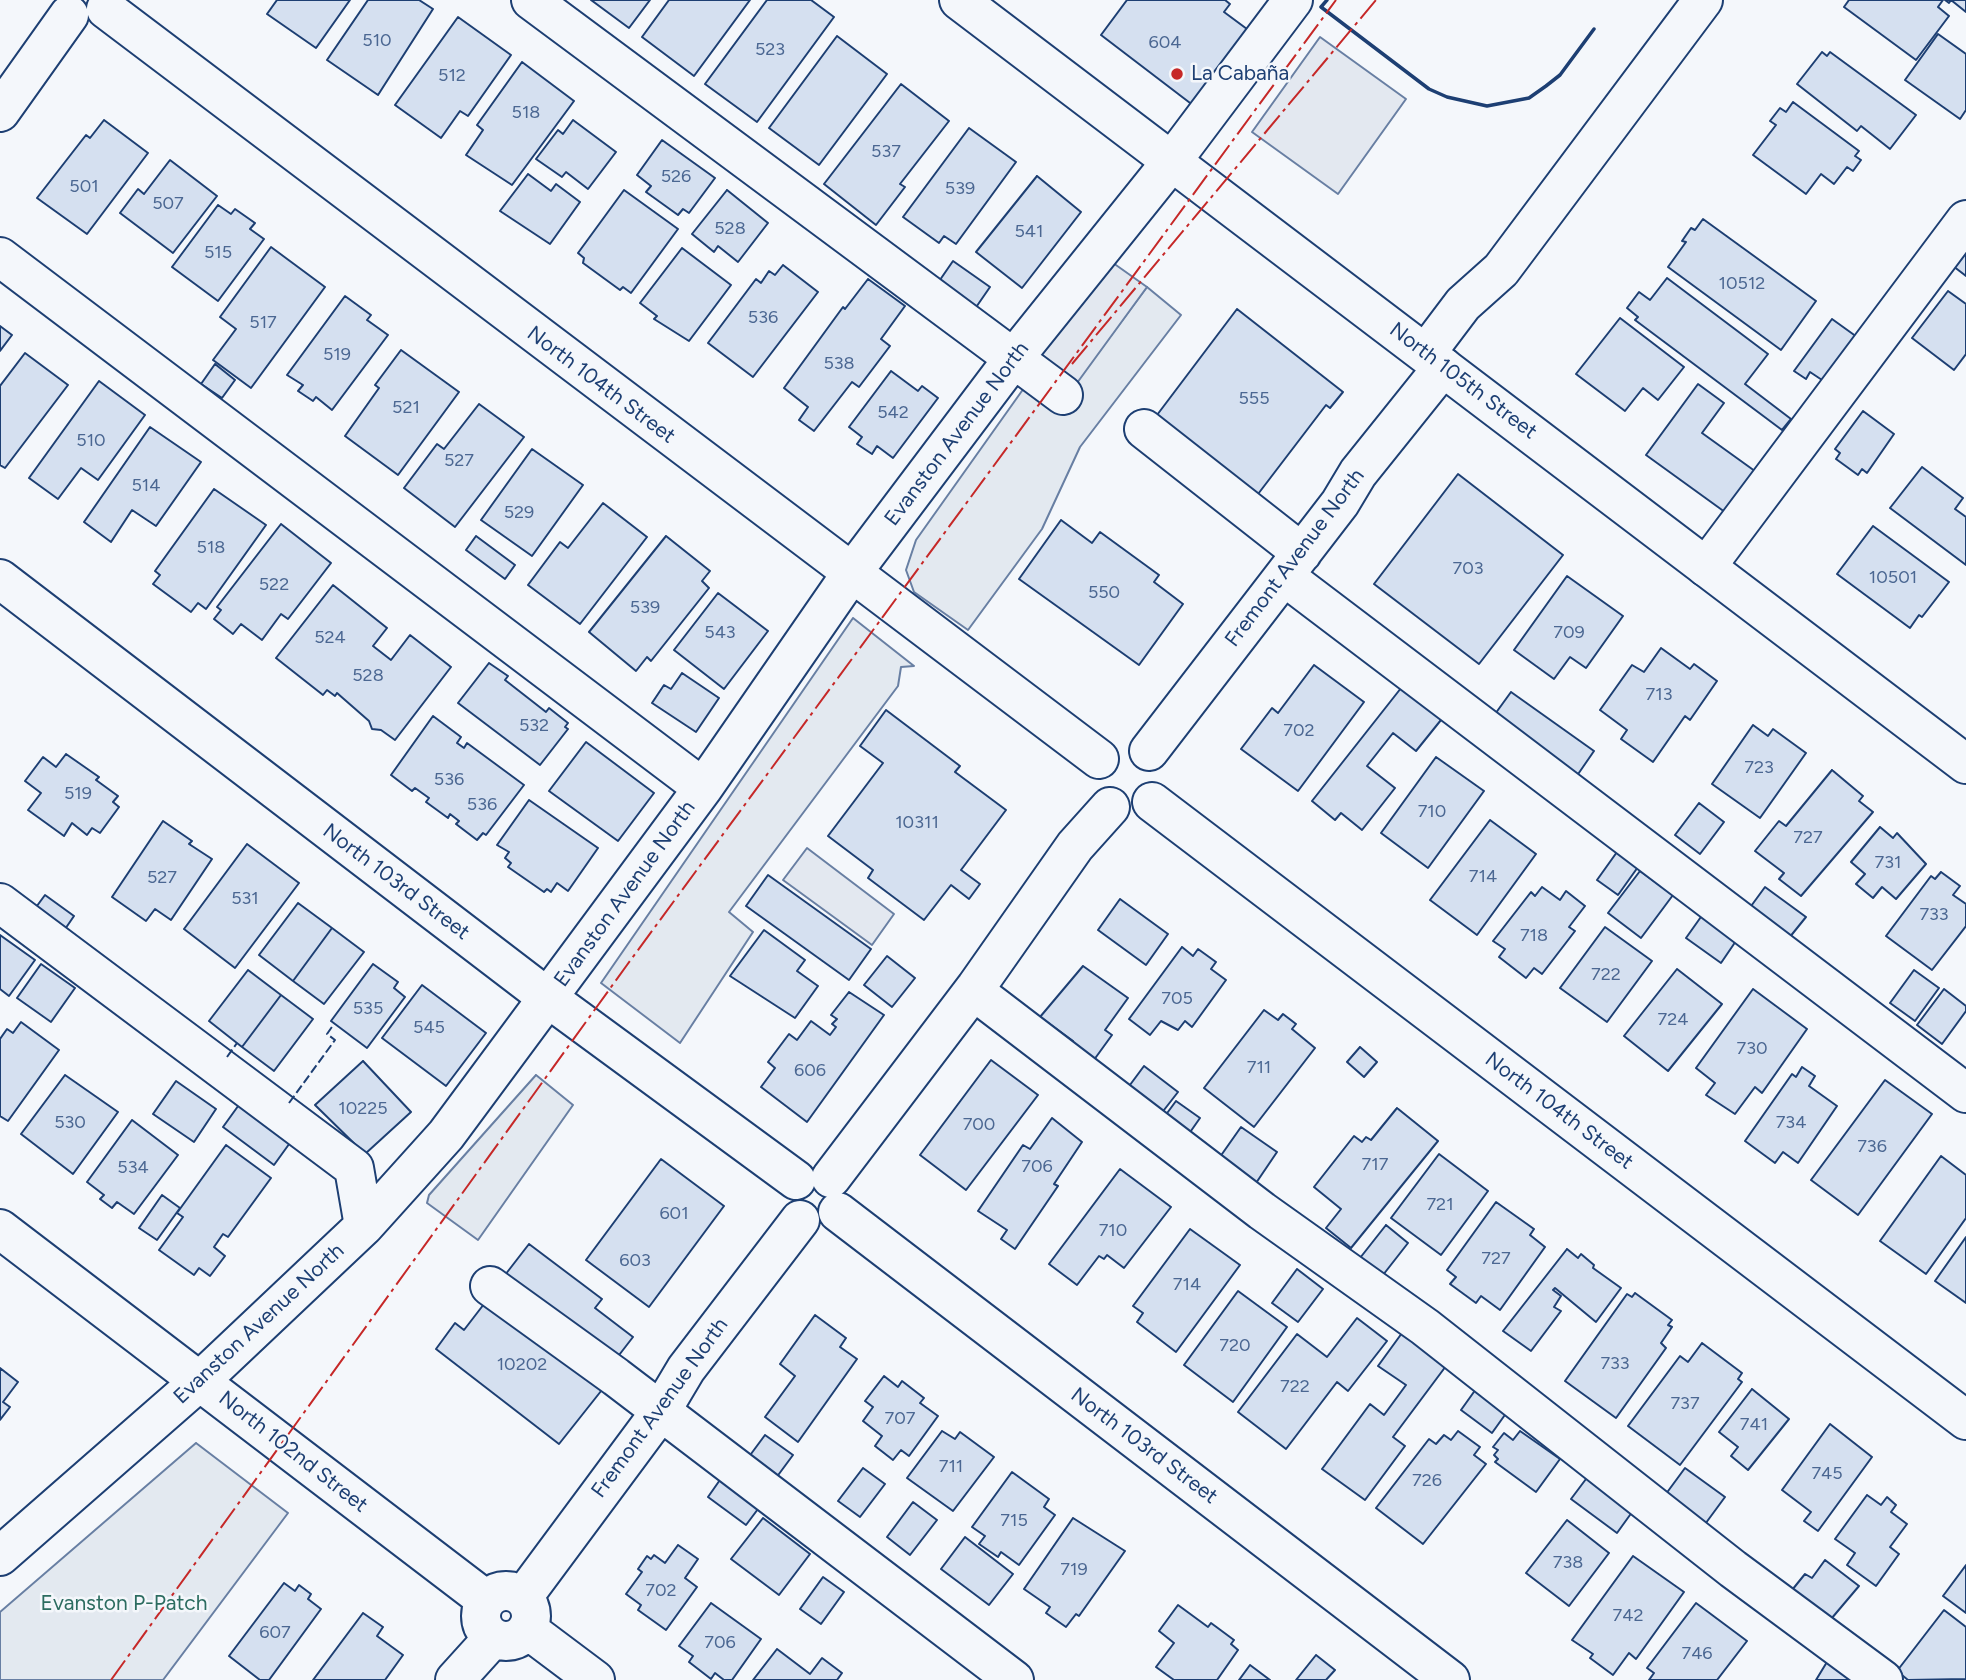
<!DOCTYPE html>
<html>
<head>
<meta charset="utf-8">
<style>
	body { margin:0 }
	canvas { display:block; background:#f4f7fb }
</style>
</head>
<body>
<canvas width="1966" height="1680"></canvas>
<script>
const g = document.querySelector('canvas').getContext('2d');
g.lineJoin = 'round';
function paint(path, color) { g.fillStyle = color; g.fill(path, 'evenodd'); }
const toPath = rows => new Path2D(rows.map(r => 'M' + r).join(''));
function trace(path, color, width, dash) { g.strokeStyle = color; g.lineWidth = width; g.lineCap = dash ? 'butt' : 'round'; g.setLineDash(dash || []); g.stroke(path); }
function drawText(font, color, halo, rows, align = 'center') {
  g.font = font + ' Figtree,sans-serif'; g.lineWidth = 5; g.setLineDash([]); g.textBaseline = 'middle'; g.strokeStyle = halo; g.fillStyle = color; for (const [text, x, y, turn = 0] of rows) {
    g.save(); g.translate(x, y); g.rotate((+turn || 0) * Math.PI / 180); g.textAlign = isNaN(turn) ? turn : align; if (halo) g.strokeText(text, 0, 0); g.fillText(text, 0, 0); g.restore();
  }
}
const green = toPath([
	[1147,287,1181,315,1080,447,1042,529,968,630,914,592,906,570,916,540,1024,388,1055,411,1147,287],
	[853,618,914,666,901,667,898,686,729,912,753,932,680,1043,601,983,853,618],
	[536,1075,573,1105,478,1240,427,1203,429,1195,536,1075],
	[196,1443,288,1513,163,1680,0,1680,0,1612,196,1443]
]);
const parking = toPath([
	[1320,37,1406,99,1338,194,1252,132,1320,37],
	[1099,253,1147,287,1077,383,1026,343,1099,253],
	[807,848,894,914,872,945,783,880,807,848]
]);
const building = toPath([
	[277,0,350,0,316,48,267,14,277,0],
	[368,0,419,0,433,9,378,95,327,60,368,0],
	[591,0,650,0,629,28,591,0],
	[669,0,750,0,694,76,642,37,669,0],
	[767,0,811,0,834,17,757,122,705,84,767,0],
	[1127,0,1225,0,1230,4,1224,12,1251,32,1194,106,1101,35,1127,0],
	[1849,0,1943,0,1938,7,1949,16,1916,60,1844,7,1849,0],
	[1945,0,1966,0,1966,12,1951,0,1949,3,1945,0],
	[458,17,511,55,468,116,460,111,441,138,395,105,458,17],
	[1938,34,1966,54,1966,110,1960,119,1905,80,1938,34],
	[837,36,887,74,819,165,769,128,837,36],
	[1822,52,1827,56,1830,52,1916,115,1890,149,1861,126,1857,131,1797,84,1822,52],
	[522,62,574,101,512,185,466,155,483,130,477,125,522,62],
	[901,84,949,121,900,184,905,187,876,225,824,184,901,84],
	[1793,102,1859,151,1855,156,1861,160,1853,171,1847,167,1834,184,1821,174,1806,194,1753,155,1776,125,1770,121,1780,108,1786,112,1793,102],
	[104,120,148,153,87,234,37,198,86,135,90,138,104,120],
	[573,120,616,152,588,189,566,172,562,177,536,159,558,130,563,134,573,120],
	[969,128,1016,162,956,244,944,236,939,243,903,217,969,128],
	[662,140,715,178,689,213,683,209,678,215,646,192,651,186,637,175,662,140],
	[170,160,217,196,173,253,120,213,138,189,144,194,170,160],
	[528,174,551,191,556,184,580,202,550,244,500,211,528,174],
	[1037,176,1081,212,1022,288,976,252,1037,176],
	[624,190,678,229,631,293,623,287,620,290,583,263,584,258,578,253,624,190],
	[727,190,768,223,738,262,718,246,714,252,692,234,727,190],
	[218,205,231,214,235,209,255,223,250,229,264,239,218,301,172,267,218,205],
	[1703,219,1816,301,1781,350,1668,267,1686,242,1682,241,1691,228,1695,230,1703,219],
	[271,247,325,287,251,388,213,360,236,329,220,317,271,247],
	[682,248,731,285,689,341,654,319,657,316,640,303,682,248],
	[1966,248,1966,276,1953,266,1966,248],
	[953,261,990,287,970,316,933,290,953,261],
	[783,265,818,292,753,377,708,343,756,279,761,283,769,271,775,275,783,265],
	[1667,278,1768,354,1745,384,1791,419,1782,430,1635,320,1638,317,1627,308,1639,292,1650,300,1667,278],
	[868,279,905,306,881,339,890,346,859,387,852,382,814,431,799,420,808,407,784,388,843,307,845,309,868,279],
	[1948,291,1966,304,1966,354,1954,370,1912,338,1948,291],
	[345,296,371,315,367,320,388,335,332,410,316,397,313,401,298,391,303,385,287,375,345,296],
	[1237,309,1343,392,1330,408,1326,405,1255,498,1154,419,1237,309],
	[1620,318,1684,367,1658,400,1643,388,1625,411,1576,374,1620,318],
	[1832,319,1857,337,1825,382,1810,372,1806,379,1794,371,1832,319],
	[0,326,12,335,0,351,0,326],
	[401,350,459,392,398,475,345,436,379,388,375,385,401,350],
	[25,353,68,385,5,468,0,465,0,386,25,353],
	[215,364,235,380,222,398,201,384,215,364],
	[891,371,918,391,922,386,938,398,893,458,877,446,872,454,857,444,862,437,849,427,891,371],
	[99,381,145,415,98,480,81,468,58,499,29,478,99,381],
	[1698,384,1724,403,1702,433,1759,474,1729,515,1646,455,1698,384],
	[479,404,524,437,455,527,404,488,437,444,444,449,479,404],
	[1863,411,1894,434,1867,473,1862,469,1858,475,1836,459,1840,453,1835,449,1863,411],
	[150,427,201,462,156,526,132,510,111,542,84,522,150,427],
	[532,449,583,485,532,556,481,520,532,449],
	[1922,467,1963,498,1955,509,1966,517,1966,565,1890,508,1922,467],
	[1458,474,1563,555,1479,664,1374,584,1458,474],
	[214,489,266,525,206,609,198,603,191,612,153,584,160,575,155,571,214,489],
	[603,503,647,537,580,624,528,585,560,542,568,548,603,503],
	[1061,520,1092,543,1100,532,1159,575,1154,582,1183,604,1139,665,1019,579,1061,520],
	[281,524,331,563,288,619,281,614,262,640,241,624,233,634,214,619,221,610,217,607,281,524],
	[1873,526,1949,582,1922,617,1919,615,1910,628,1837,574,1873,526],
	[476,536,515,565,505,579,466,550,476,536],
	[666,536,710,571,702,581,709,588,651,661,647,657,636,671,589,632,666,536],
	[1567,576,1623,616,1586,668,1570,657,1554,679,1514,650,1567,576],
	[333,585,387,628,373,646,391,660,410,635,451,667,395,740,381,730,372,729,369,721,337,693,335,696,327,690,323,695,276,658,333,585],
	[718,593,768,631,724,689,674,650,718,593],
	[1661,648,1690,669,1694,664,1717,681,1690,720,1685,716,1653,762,1621,739,1627,730,1600,710,1632,665,1644,672,1661,648],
	[489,663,508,676,505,680,546,712,549,708,568,723,565,727,568,729,540,765,458,703,489,663],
	[1314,665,1364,702,1298,791,1241,749,1272,708,1278,713,1314,665],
	[682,673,719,698,696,732,652,703,664,685,671,689,682,673],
	[1405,683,1445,715,1416,751,1393,733,1367,766,1395,788,1362,830,1341,813,1335,820,1312,801,1405,683],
	[1511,692,1594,751,1574,780,1490,721,1511,692],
	[886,710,960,766,955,772,1006,810,961,870,980,884,969,899,951,885,924,920,868,878,873,870,828,836,883,763,860,746,886,710],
	[433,716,461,737,457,743,464,748,467,743,524,785,486,835,483,833,477,840,456,824,459,821,450,814,448,818,426,802,429,798,415,788,412,791,391,775,433,716],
	[1753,725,1768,736,1773,729,1806,753,1760,818,1712,784,1753,725],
	[586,742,654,793,618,841,549,791,586,742],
	[66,754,99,777,96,780,118,796,113,802,119,807,100,833,92,828,87,835,72,823,64,836,28,810,41,793,25,781,43,757,56,767,66,754],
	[1436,757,1484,791,1428,868,1381,833,1436,757],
	[1832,770,1863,796,1859,801,1873,812,1801,896,1779,879,1784,873,1755,851,1779,821,1786,826,1832,770],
	[529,800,598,848,568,891,557,883,551,892,547,889,544,892,508,867,511,863,505,858,509,852,497,845,529,800],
	[1699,803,1724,822,1700,854,1675,835,1699,803],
	[1490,820,1536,854,1477,935,1430,900,1490,820],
	[163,821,192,841,189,844,212,859,171,920,155,909,146,921,112,897,163,821],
	[1880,827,1893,838,1897,833,1926,864,1896,899,1882,887,1873,898,1856,884,1865,874,1851,862,1880,827],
	[247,844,299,883,235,968,184,929,247,844],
	[1617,852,1638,867,1618,895,1597,880,1617,852],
	[1640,871,1673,895,1641,938,1608,913,1640,871],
	[1941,872,1960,886,1953,895,1966,904,1966,926,1932,970,1886,936,1931,876,1935,879,1941,872],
	[768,875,871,949,849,980,746,906,768,875],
	[1542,887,1560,900,1566,891,1585,906,1569,927,1575,931,1542,974,1534,968,1526,978,1499,957,1505,949,1493,941,1531,892,1535,896,1542,887],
	[1765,887,1806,917,1785,943,1746,913,1765,887],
	[45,895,74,916,61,935,31,914,45,895],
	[1120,899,1168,934,1146,965,1098,930,1120,899],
	[298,903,332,928,293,981,259,955,298,903],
	[1703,914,1738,938,1721,963,1686,938,1703,914],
	[1605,927,1652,961,1607,1022,1560,988,1605,927],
	[332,928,364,952,324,1004,293,981,332,928],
	[764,930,805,960,797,971,818,986,795,1018,730,976,764,930],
	[0,935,35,960,9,996,0,989,0,935],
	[1182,947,1193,956,1198,949,1216,962,1211,969,1226,980,1192,1027,1185,1021,1178,1030,1161,1021,1150,1035,1129,1019,1182,947],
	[887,956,915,978,892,1007,864,985,887,956],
	[41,964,75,988,51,1022,17,998,41,964],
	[373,964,398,982,394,988,405,997,367,1048,331,1021,373,964],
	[1083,966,1128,998,1105,1030,1112,1035,1091,1064,1069,1047,1073,1041,1040,1017,1083,966],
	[1677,969,1722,1004,1668,1071,1624,1036,1677,969],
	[248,970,281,995,242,1047,209,1021,248,970],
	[1914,970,1939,988,1915,1021,1890,1003,1914,970],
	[422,985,486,1033,446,1086,382,1038,422,985],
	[1753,989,1807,1029,1762,1093,1755,1087,1735,1114,1706,1095,1715,1083,1696,1068,1753,989],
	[1944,989,1966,1006,1966,1011,1942,1044,1917,1025,1944,989],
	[849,992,884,1015,807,1122,761,1087,775,1068,768,1062,789,1034,797,1040,811,1021,830,1035,836,1027,832,1024,837,1019,831,1015,849,992],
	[281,995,313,1019,274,1071,242,1047,281,995],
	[1264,1010,1278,1020,1283,1014,1296,1024,1292,1029,1315,1048,1254,1127,1204,1088,1264,1010],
	[21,1022,59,1050,8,1121,0,1116,0,1039,7,1029,13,1033,21,1022],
	[1360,1047,1377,1062,1364,1077,1347,1062,1360,1047],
	[991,1060,1038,1095,966,1190,920,1155,991,1060],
	[363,1061,411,1112,365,1154,315,1105,363,1061],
	[1144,1066,1178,1092,1157,1119,1124,1093,1144,1066],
	[1802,1067,1815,1076,1809,1086,1837,1106,1798,1163,1783,1152,1775,1163,1745,1141,1792,1074,1796,1077,1802,1067],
	[65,1075,118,1112,73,1174,21,1134,65,1075],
	[1885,1080,1932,1114,1858,1215,1811,1180,1885,1080],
	[176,1081,216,1109,194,1142,153,1114,176,1081],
	[1176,1101,1200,1118,1186,1138,1162,1120,1176,1101],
	[241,1102,292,1140,274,1165,223,1127,241,1102],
	[1397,1108,1438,1141,1351,1248,1326,1228,1341,1209,1314,1187,1354,1136,1362,1142,1366,1137,1371,1140,1397,1108],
	[1052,1118,1082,1142,1054,1184,1058,1186,1015,1249,1001,1239,1007,1230,978,1211,1023,1145,1030,1149,1052,1118],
	[132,1120,178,1155,134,1214,117,1202,112,1208,100,1199,104,1195,87,1182,132,1120],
	[1241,1127,1277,1152,1252,1189,1215,1164,1241,1127],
	[226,1145,271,1178,228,1237,223,1234,214,1247,225,1256,210,1276,199,1268,194,1275,159,1250,183,1217,177,1213,226,1145],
	[1439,1154,1488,1191,1441,1255,1391,1218,1439,1154],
	[1941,1156,1966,1175,1966,1218,1926,1274,1880,1241,1941,1156],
	[661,1159,724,1206,649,1307,586,1260,661,1159],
	[1120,1169,1171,1207,1124,1268,1107,1255,1104,1259,1099,1256,1077,1285,1049,1264,1120,1169],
	[162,1195,180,1208,157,1240,139,1228,162,1195],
	[1496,1202,1534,1229,1530,1235,1545,1247,1500,1310,1481,1296,1476,1303,1450,1284,1456,1277,1447,1270,1496,1202],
	[1386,1225,1408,1243,1383,1275,1360,1258,1386,1225],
	[1190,1229,1240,1265,1176,1352,1137,1322,1143,1313,1133,1306,1190,1229],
	[1966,1237,1966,1303,1935,1281,1966,1237],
	[529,1244,602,1299,595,1308,633,1337,616,1359,505,1275,529,1244],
	[1567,1249,1578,1258,1581,1254,1594,1265,1593,1268,1621,1288,1596,1322,1555,1288,1553,1290,1561,1296,1554,1307,1561,1311,1531,1351,1503,1331,1567,1249],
	[1297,1269,1323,1289,1298,1322,1272,1303,1297,1269],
	[494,1291,609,1381,559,1444,436,1349,455,1323,464,1330,494,1291],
	[1238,1291,1287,1327,1233,1402,1184,1365,1238,1291],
	[1635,1293,1672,1320,1668,1325,1672,1327,1661,1343,1666,1348,1616,1418,1565,1381,1627,1294,1632,1297,1635,1293],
	[815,1315,846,1338,840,1347,857,1359,798,1442,765,1417,795,1376,780,1364,815,1315],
	[1357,1318,1387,1341,1348,1391,1337,1382,1286,1449,1238,1412,1297,1334,1327,1357,1357,1318],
	[1402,1333,1446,1366,1393,1437,1405,1446,1365,1500,1322,1469,1370,1404,1384,1415,1406,1385,1378,1366,1402,1333],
	[1702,1343,1742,1373,1738,1379,1742,1382,1680,1465,1628,1426,1680,1356,1688,1362,1702,1343],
	[0,1368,18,1382,3,1402,10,1407,0,1420,0,1368],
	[884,1376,898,1387,902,1381,924,1398,920,1403,938,1416,909,1456,901,1450,893,1460,875,1446,882,1436,863,1421,873,1407,865,1401,884,1376],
	[1476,1389,1507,1412,1492,1433,1461,1410,1476,1389],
	[1752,1389,1789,1419,1748,1470,1731,1456,1738,1447,1719,1432,1752,1389],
	[1830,1424,1872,1457,1818,1531,1804,1521,1811,1512,1782,1490,1830,1424],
	[942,1431,955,1439,960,1432,994,1457,953,1511,907,1478,942,1431],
	[1458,1431,1480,1447,1474,1455,1486,1464,1423,1544,1376,1508,1429,1439,1436,1444,1444,1435,1451,1440,1458,1431],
	[1520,1431,1560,1459,1536,1492,1495,1462,1498,1459,1494,1455,1498,1450,1493,1447,1504,1433,1513,1440,1520,1431],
	[765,1435,793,1455,776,1478,748,1458,765,1435],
	[863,1468,885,1484,860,1517,838,1501,863,1468],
	[1685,1468,1725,1497,1700,1531,1660,1502,1685,1468],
	[1012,1472,1049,1499,1044,1507,1055,1515,1019,1565,1001,1552,998,1557,979,1544,985,1536,972,1527,1012,1472],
	[1589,1475,1635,1508,1617,1533,1571,1499,1589,1475],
	[722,1477,761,1505,746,1525,708,1497,722,1477],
	[1867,1495,1881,1505,1887,1497,1896,1505,1891,1512,1907,1524,1890,1547,1899,1554,1876,1586,1847,1565,1855,1553,1835,1539,1867,1495],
	[913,1502,937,1520,910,1555,887,1537,913,1502],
	[763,1518,810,1554,779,1595,731,1559,763,1518],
	[1073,1518,1125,1551,1079,1616,1076,1614,1066,1627,1046,1613,1050,1607,1024,1589,1073,1518],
	[1567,1520,1609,1553,1569,1606,1526,1573,1567,1520],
	[965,1537,1013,1574,989,1605,941,1569,965,1537],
	[678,1545,698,1559,685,1578,697,1587,666,1630,638,1610,641,1605,626,1594,642,1572,638,1569,647,1556,651,1559,654,1555,665,1563,678,1545],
	[1633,1556,1684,1592,1636,1659,1629,1653,1613,1675,1590,1658,1593,1654,1572,1640,1633,1556],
	[1825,1560,1859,1586,1826,1625,1788,1595,1805,1574,1812,1578,1825,1560],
	[1966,1565,1966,1613,1943,1596,1966,1565],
	[823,1577,844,1592,821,1624,800,1609,823,1577],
	[284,1583,295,1591,299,1585,311,1594,308,1599,321,1609,269,1680,260,1680,229,1656,284,1583],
	[711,1603,761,1639,732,1680,724,1680,715,1673,711,1679,689,1662,693,1656,679,1646,711,1603],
	[1696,1603,1747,1641,1717,1680,1649,1680,1654,1673,1647,1668,1696,1603],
	[1178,1605,1208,1627,1211,1623,1234,1640,1231,1644,1238,1650,1217,1680,1174,1680,1156,1667,1174,1643,1159,1631,1178,1605],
	[1944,1610,1966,1627,1966,1679,1908,1680,1897,1671,1944,1610],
	[363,1613,383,1627,377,1636,403,1655,385,1680,313,1680,363,1613],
	[777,1649,810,1674,822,1658,842,1673,837,1680,753,1680,777,1649],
	[1316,1655,1335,1670,1326,1680,1296,1680,1316,1655],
	[1830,1657,1861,1680,1816,1680,1830,1657],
	[1250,1665,1270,1680,1239,1680,1250,1665]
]);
const minor = toPath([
	[531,0,1063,395],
	[106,9,1099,759],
	[0,112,69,15],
	[0,257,703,788],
	[1426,353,1463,304,1501,270,1703,0],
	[1144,429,1302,553],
	[1706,567,1966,220],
	[1284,576,1966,1093],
	[0,579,548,998,796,1180],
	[1149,751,1340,503,1358,473,1443,367],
	[1152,802,1966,1420],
	[0,903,354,1168,364,1226],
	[974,991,1262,1211,1425,1327,1733,1569,1883,1680],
	[831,1178,976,987,1075,846,1110,807],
	[838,1212,1450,1680],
	[0,1229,486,1600],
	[490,1286,616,1377,1014,1680],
	[0,1556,200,1381,364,1226,446,1135,703,788,851,574,1013,359,1172,161,1293,0],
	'481 1616a25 25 0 1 1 50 0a25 25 0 1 1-50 0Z',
	[523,1597,661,1411,686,1369,800,1220],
	[527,1629,595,1680],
	[455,1680,493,1638]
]);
const major = toPath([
	[959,0,1966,764]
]);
const fence = toPath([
	[227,1057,237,1043],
	[289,1103,335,1040,327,1034,334,1024]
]);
const wall = toPath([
	[1327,0,1321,7,1429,89,1447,97,1487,106,1529,98,1546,86,1560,75,1594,29]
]);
const power = toPath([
	[1072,364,1376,0],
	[111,1680,627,965,1336,0]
]);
const markers = [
	[1177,74,7,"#c62828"]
];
const numberNames = [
	["510",377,41],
	["604",1165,43],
	["523",770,50],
	["512",452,76],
	["518",526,113],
	["537",886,152],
	["526",676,177],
	["501",84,187],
	["539",960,189],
	["507",168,204],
	["528",730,229],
	["541",1029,232],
	["515",218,253],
	["10512",1742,284],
	["536",763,318],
	["517",263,323],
	["519",337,355],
	["538",839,364],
	["555",1254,399],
	["521",406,408],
	["542",893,413],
	["510",91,441],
	["527",459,461],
	["514",146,486],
	["529",519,513],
	["518",211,548],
	["703",1468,569],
	["10501",1893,578],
	["522",274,585],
	["550",1104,593],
	["539",645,608],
	["543",720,633],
	["709",1569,633],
	["524",330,638],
	["528",368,676],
	["713",1659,695],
	["532",534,726],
	["702",1299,731],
	["723",1759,768],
	["536",449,780],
	["519",78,794],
	["536",482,805],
	["710",1432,812],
	["10311",917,823],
	["727",1808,838],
	["731",1888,863],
	["714",1483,877],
	["527",162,878],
	["531",245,899],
	["733",1934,915],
	["718",1534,936],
	["722",1606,975],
	["705",1177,999],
	["535",368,1009],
	["724",1673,1020],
	["545",429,1028],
	["730",1752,1049],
	["711",1259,1068],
	["606",810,1071],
	["10225",363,1109],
	["530",70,1123],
	["734",1791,1123],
	["700",979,1125],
	["736",1872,1147],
	["717",1375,1165],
	["706",1037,1167],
	["534",133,1168],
	["721",1440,1205],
	["601",674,1214],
	["710",1113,1231],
	["727",1496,1259],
	["603",635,1261],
	["714",1187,1285],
	["720",1235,1346],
	["733",1615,1364],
	["10202",522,1365],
	["722",1295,1387],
	["737",1685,1404],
	["707",900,1419],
	["741",1754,1425],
	["711",951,1467],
	["745",1827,1474],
	["726",1427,1481],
	["715",1014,1521],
	["738",1568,1563],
	["719",1074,1570],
	["702",661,1591],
	["742",1628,1616],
	["607",275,1633],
	["706",720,1643],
	["746",1697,1654]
];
const poiNames = [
	["La Cabaña",1191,74]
];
const streetNames = [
	["North 105th Street",1463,381,37],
	["North 104th Street",601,385,37],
	["Evanston Avenue North",957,434,-53],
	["Fremont Avenue North",1295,558,-53],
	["North 103rd Street",396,882,37],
	["Evanston Avenue North",625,894,-54],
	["North 104th Street",1559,1111,37],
	["Evanston Avenue North",259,1324,-43],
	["Fremont Avenue North",660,1408,-54],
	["North 103rd Street",1144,1446,37],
	["North 102nd Street",293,1452,38]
];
const parkNames = [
	["Evanston P-Patch",124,1604]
];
paint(green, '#e3e9f0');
trace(green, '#687fa3', 2);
paint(parking, '#e3e8f0');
trace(parking, '#687fa3', 2);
paint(building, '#d5e0f0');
trace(building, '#1d3f73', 2);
trace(minor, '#1d3f73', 42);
trace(major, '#1d3f73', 42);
trace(minor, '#f4f7fb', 38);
trace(major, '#f4f7fb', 38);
trace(fence, '#1d3f73', 2, [9, 3.5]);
trace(wall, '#1d3f73', 3.5);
trace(power, '#c62828', 2, [24, 5, 3.5, 5]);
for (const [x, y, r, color] of markers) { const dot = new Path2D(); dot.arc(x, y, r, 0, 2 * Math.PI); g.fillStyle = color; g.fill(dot); trace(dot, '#f4f7fb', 2.5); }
drawText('18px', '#4b6792', null, numberNames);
drawText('21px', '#1d3f73', '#f4f7fb', poiNames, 'left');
drawText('21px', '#1d3f73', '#f4f7fb', streetNames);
drawText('21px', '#2c6c60', '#f4f7fb', parkNames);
</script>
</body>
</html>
